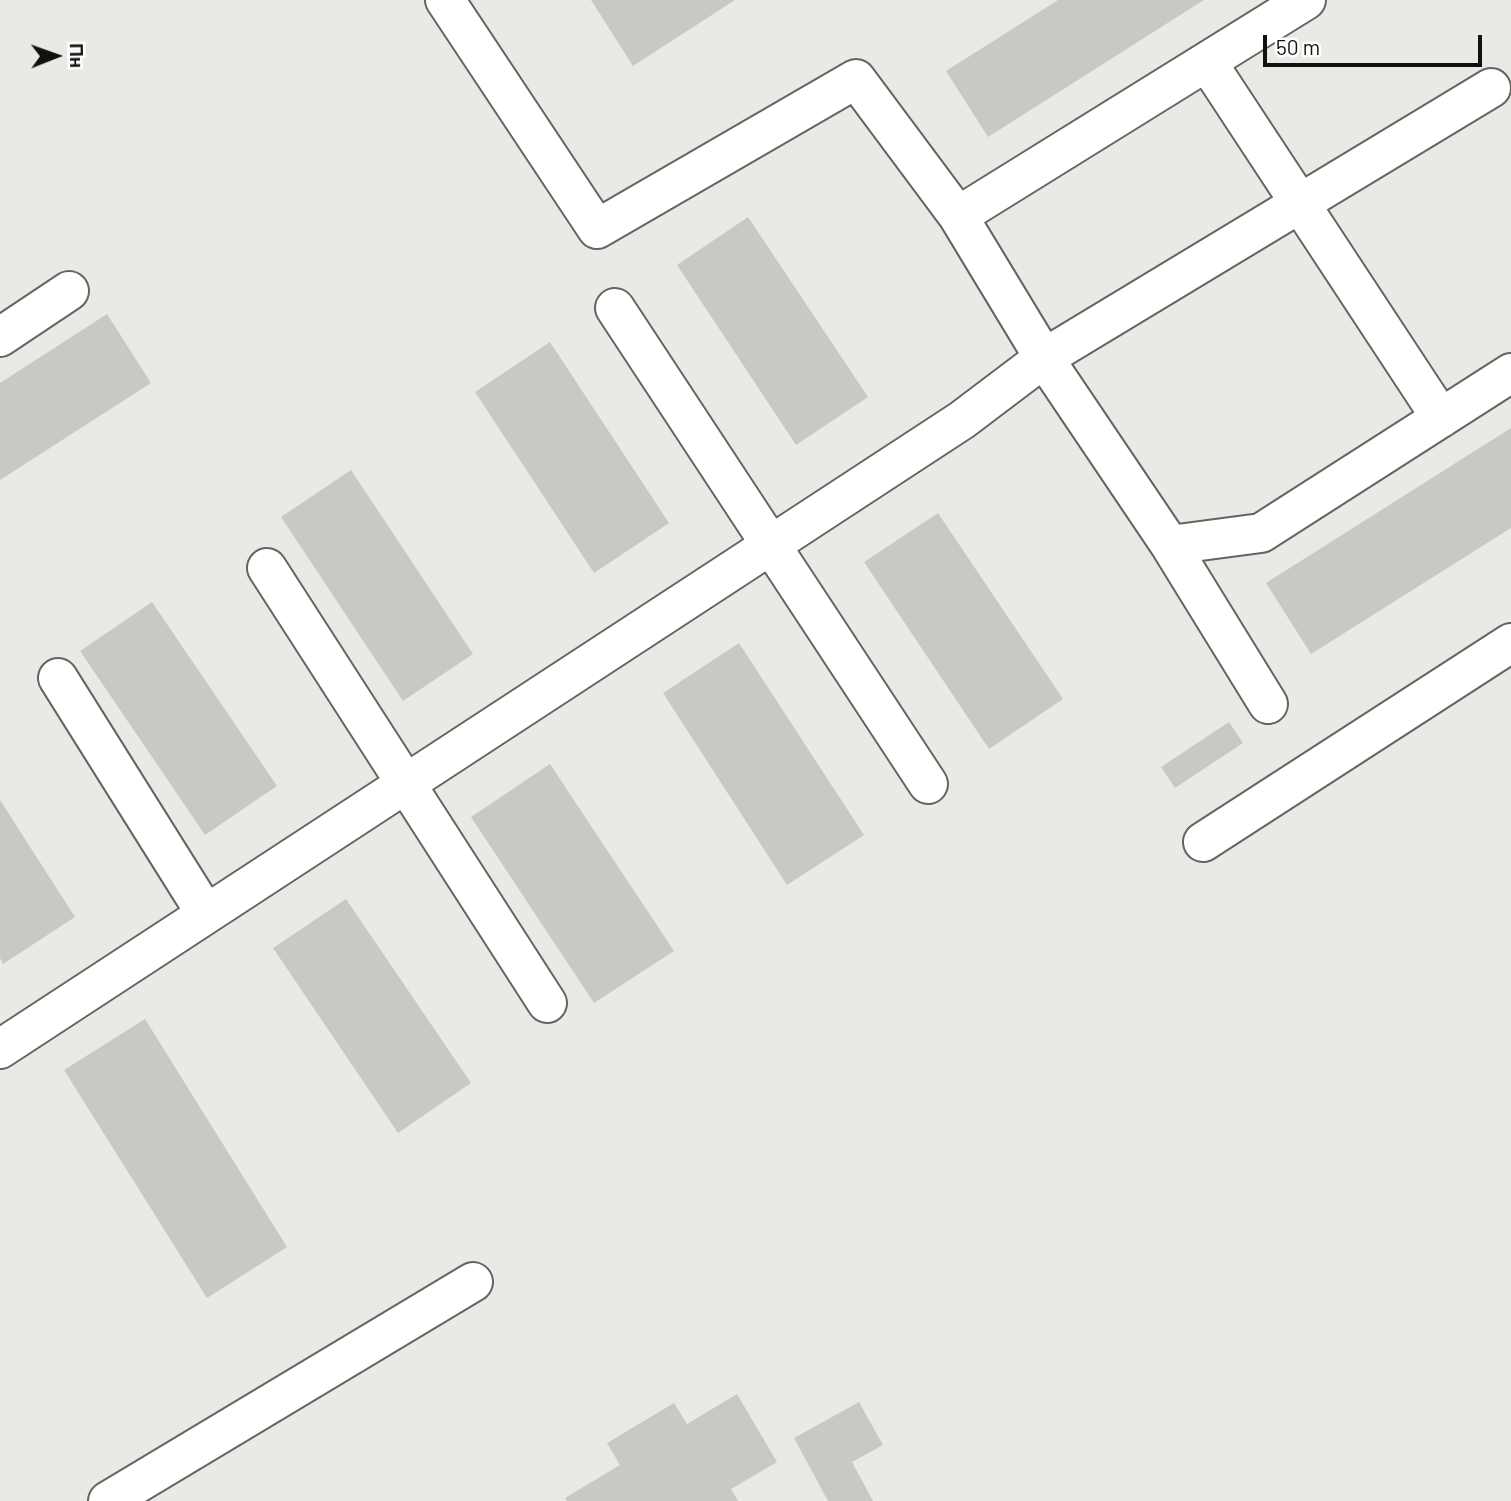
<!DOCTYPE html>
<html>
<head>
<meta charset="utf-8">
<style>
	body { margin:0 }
	#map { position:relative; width:1511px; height:1501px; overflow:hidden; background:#eae9e5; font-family:Barlow,sans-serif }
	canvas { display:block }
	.north { position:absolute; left:21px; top:21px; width:70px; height:70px; -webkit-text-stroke:5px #fff; paint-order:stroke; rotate:89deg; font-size:19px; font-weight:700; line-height:28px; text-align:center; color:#111110 }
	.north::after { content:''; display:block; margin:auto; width:24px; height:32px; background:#111110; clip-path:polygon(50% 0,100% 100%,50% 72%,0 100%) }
	.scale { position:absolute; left:1263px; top:35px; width:219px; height:32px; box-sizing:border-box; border:4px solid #111110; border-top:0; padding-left:9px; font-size:21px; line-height:24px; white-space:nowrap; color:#111110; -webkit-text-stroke:5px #fff; paint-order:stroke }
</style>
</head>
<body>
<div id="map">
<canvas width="1511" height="1501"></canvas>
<div class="north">Пн</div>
<div class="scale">50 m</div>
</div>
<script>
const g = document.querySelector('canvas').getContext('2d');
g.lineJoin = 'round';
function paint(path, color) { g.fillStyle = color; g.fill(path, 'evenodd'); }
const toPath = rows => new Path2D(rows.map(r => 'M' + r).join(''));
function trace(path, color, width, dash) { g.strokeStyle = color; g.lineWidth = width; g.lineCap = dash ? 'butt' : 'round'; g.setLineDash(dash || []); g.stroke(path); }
const building = toPath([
	[591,0,735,0,633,66],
	[1058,0,1204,0,988,137,946,71],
	[748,217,868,397,796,445,677,265],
	[107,314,151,383,0,480,0,383],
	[550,342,669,523,594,573,475,392],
	[1511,428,1511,528,1311,654,1266,583],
	[351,470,473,654,403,701,281,517],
	[938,513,1063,699,989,749,864,562],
	[152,602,277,786,205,835,80,651],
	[739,643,864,835,787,885,663,693],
	[1229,722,1243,743,1175,788,1161,767],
	[550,764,674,951,594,1003,471,817],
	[0,800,75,917,3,964,0,958],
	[346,899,471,1083,398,1133,273,948],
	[145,1019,287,1247,207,1298,64,1070],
	[737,1394,777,1462,731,1489,738,1501,567,1501,565,1498,620,1465,607,1443,674,1403,687,1424],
	[859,1402,883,1445,852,1462,873,1501,828,1501,794,1438]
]);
const minor = toPath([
	[445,0,597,229,856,79,958,216,1044,358,1170,545,1268,704],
	[1207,62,1441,418],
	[958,216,1306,0],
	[615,308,928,784],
	[0,337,69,291],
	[1170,545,1261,533,1511,373],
	[267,568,547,1003],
	[58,678,206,914],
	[1203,842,1511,643],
	[0,1049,962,420,1044,358,1491,88],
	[108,1501,473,1282]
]);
paint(building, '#c9c9c4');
trace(minor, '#646460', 42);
trace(minor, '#fff', 38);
</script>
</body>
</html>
